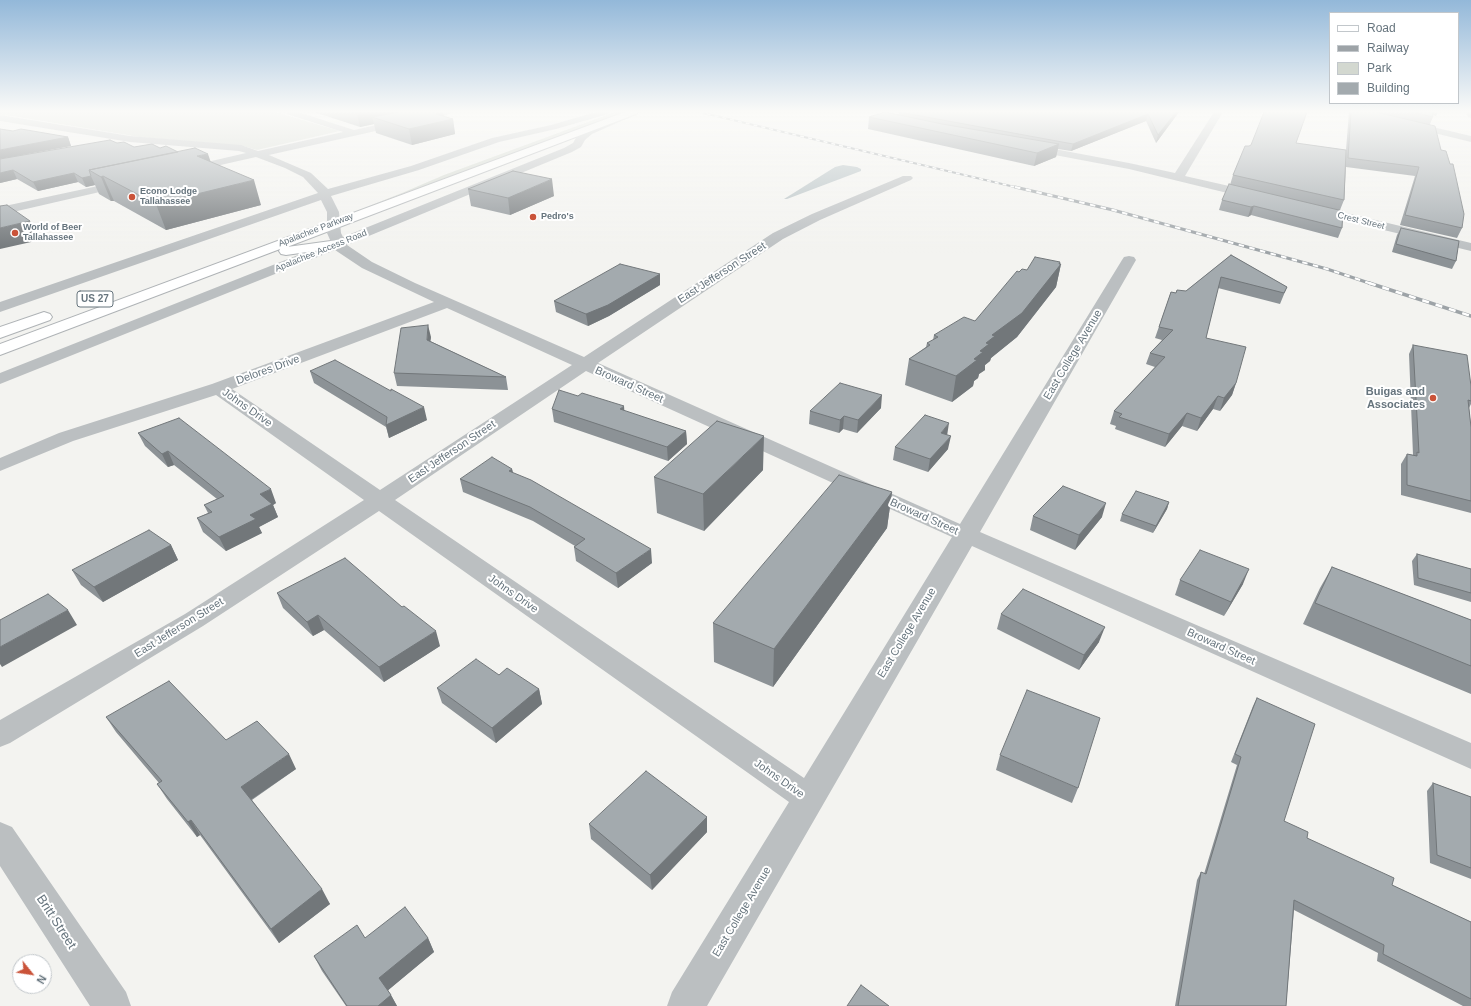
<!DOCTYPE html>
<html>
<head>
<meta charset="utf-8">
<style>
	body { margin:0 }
	#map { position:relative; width:1471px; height:1006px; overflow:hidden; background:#f3f3f0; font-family:Helvetica,sans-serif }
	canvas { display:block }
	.legend { position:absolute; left:1329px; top:12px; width:130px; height:92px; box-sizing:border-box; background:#fff; border:1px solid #c2c7cb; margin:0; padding:5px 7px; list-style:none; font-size:12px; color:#66747d }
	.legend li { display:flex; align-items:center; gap:8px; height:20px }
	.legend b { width:20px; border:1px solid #c2c7cb }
	.north { position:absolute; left:12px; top:954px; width:40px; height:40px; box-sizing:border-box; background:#fff; border:1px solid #c2c7cb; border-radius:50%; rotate:120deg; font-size:11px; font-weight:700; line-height:16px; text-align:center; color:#66747d }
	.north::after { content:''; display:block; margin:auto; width:14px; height:18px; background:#ca5339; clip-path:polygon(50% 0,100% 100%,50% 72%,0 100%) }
</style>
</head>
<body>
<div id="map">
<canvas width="1471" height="1006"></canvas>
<ul class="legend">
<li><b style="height:5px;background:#fff"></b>Road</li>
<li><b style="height:5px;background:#9da3a7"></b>Railway</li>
<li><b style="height:11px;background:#d3d8d0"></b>Park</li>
<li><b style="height:11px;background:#a3aaae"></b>Building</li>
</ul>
<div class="north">N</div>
</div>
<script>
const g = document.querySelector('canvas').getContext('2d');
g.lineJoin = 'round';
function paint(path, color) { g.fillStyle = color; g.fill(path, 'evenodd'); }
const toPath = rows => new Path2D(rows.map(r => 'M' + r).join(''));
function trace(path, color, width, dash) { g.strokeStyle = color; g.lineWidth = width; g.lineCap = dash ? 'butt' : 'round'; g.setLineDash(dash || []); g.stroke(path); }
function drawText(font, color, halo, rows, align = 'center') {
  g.font = font + ' Helvetica,sans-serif'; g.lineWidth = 4; g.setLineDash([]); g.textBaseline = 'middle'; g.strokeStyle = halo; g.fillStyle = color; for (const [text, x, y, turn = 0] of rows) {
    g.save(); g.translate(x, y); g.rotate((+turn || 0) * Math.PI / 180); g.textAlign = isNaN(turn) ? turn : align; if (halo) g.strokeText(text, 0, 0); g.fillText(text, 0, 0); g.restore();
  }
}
const green = toPath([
	[0,112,275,112,340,131,257,150,243,146,139,137,0,114],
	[615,112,626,112,364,208,402,193,444,175]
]);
const water = toPath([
	[843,165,857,167,861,169,861,171,787,199,784,199,835,167]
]);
const minor = toPath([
	[286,112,298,112,354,130,436,112,452,112,447,115,269,155,311,173,328,189,411,166,492,138,551,125,596,112,610,112,608,114,556,129,499,142,419,170,331,196,339,212,341,233,343,237,564,148,573,143,577,136,586,130,627,112,638,112,637,114,592,134,585,140,581,147,572,152,347,245,372,262,415,283,584,357,773,233,812,214,903,176,911,176,913,178,911,180,820,220,783,239,598,363,960,524,1122,260,1124,257,1129,256,1134,257,1136,260,980,532,1471,743,1471,769,972,546,707,1006,667,1006,672,992,789,802,379,511,203,626,10,743,0,747,0,720,185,614,364,500,216,395,73,441,0,471,0,458,59,433,212,384,434,302,362,268,335,250,0,384,0,373,331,242,327,233,327,212,321,200,0,312,0,302,318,193,303,177,285,168,256,157,185,173,179,170,181,168,246,153,239,151,130,142,0,121,0,115,130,136,241,145,258,151,343,132,287,114,286,112],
	[447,308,572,365,380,490,232,389,447,308],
	[586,371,952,537,804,778,395,500,586,371],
	[1214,112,1223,112,1185,176,1260,193,1262,196,1260,199,1256,200,1129,169,1028,150,1023,147,1028,144,1129,163,1175,173,1214,112],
	[1354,112,1369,112,1471,136,1471,142,1356,114,1354,112],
	[1466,112,1471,112,1471,118,1468,117,1466,112],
	[126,180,130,181,132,183,130,185,0,215,0,207,126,180],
	[1313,205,1471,243,1471,251,1309,212,1307,209,1309,206,1313,205],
	[0,822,12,827,126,992,131,1006,90,1006,0,866,0,822]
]);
const major = toPath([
	[625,112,638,112,636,114,287,247,338,240,343,241,345,244,343,247,286,255,281,254,279,251,280,249,0,355,0,344,625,112],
	[44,312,50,314,52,317,50,320,0,338,0,327,44,312]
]);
const railFar2 = toPath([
	[699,112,1019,188]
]);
const railFar1 = toPath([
	[1015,187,1113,210,1327,269,1372,284]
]);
const rail = toPath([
	[1369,283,1471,316]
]);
const wall = toPath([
	[314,112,440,112,443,113,444,117,453,119,455,134,412,145,376,133,374,124,360,127],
	[899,112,1179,112,1156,143,1146,121,1071,151,1058,149,1056,157,1034,166,868,129,869,117,899,114],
	[1349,112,1438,112,1436,116,1433,115,1433,117,1430,124,1441,150,1462,228,1457,238,1400,225,1415,176,1346,167,1344,200,1340,210,1342,228,1338,238,1251,215,1248,217,1219,210,1222,200,1230,185,1233,175,1249,146,1296,143,1346,150],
	[13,131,68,137,71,146,21,155,117,143,134,147,160,148,178,152,211,162,261,205,166,230,114,201,111,201,99,194,95,185,86,187,78,182,38,191,17,179,0,183],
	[468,189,554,196,510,215,471,206],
	[1401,228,1456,261,1452,269,1392,252,1397,235],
	[1231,255,1287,287,1280,304,1218,288,1206,338,1236,383,1232,395,1220,411,1213,409,1197,431,1182,426,1165,447,1115,429,1116,426,1110,424,1114,411,1155,367,1146,364,1150,353,1162,340,1155,338,1171,292,1176,293,1186,291],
	[1060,264,1061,264,1056,287,1017,337,991,358,990,361,985,365,985,370,979,374,978,378,974,381,973,386,952,402,905,385,909,359,926,347,927,343,933,340,934,335,975,321,1019,272],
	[660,285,609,316,588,326,556,312,554,301],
	[431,337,430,341,506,377,508,390,397,386,394,373],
	[1413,345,1471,386,1471,404,1469,408,1471,427,1471,513,1401,495,1401,464,1407,454,1413,455,1409,354],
	[310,371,427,420,389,438,386,427,314,383],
	[881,408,857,433,843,429,839,433,809,424,810,411],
	[552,409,624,411,686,431,687,444,668,461,554,422],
	[138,433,276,503,273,505,278,517,259,527,262,533,226,551,203,532,197,518,208,513,204,505,217,499,174,465,168,467,145,446],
	[895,447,948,449,928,472,893,460],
	[512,469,513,473,652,563,618,588,576,561,574,547,575,546,533,521,463,492,460,479],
	[763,470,704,531,657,513,654,477],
	[892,492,887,528,773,687,714,662,713,623],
	[1169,502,1167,509,1153,533,1120,521,1122,514],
	[1033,516,1102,517,1075,550,1030,530],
	[171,545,178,560,103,602,81,585,72,570],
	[1417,554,1471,569,1471,602,1414,585,1412,561],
	[1332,567,1471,620,1471,694,1303,624,1320,588],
	[1180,580,1243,584,1224,616,1175,595],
	[277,593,440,646,384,682,324,630,313,636,283,608],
	[1001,614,1099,642,1079,670,997,629],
	[499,675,539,689,542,704,496,743,442,703,437,688],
	[1257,698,1284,821,1307,838,1392,885,1471,922,1471,1006,1463,1006,1377,961,1378,953,1294,910,1286,1006,1175,1006,1197,880,1201,872,1204,874,1237,765,1231,762,1253,706],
	[106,717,226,740,296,769,252,800,330,904,279,943,200,835,197,837,167,799,157,784,159,783,116,732],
	[1000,755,1078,788,1072,803,996,770],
	[1433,783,1471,797,1471,879,1430,863,1427,791],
	[589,824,707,832,652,890,591,839],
	[365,938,428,938,434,952,388,990,397,1006,346,1006,322,971,314,956]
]);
const shadedWall = toPath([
	[365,112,411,112,372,117,374,124,360,127,357,113],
	[1176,112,1179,112,1156,143,1158,135],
	[443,113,445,121,453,119,455,134,412,145,409,129,436,114],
	[1148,114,1146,121,1071,151,1073,144],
	[68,137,71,146,0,159,0,150],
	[1059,144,1056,157,1034,166,1037,153],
	[208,154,216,177,197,156],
	[13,170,17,179,0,183,0,173],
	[74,173,78,182,38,191,33,182],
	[91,176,95,185,86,187,82,178],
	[103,176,114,201,111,201,101,177],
	[552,179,554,196,510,215,508,198],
	[254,180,261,205,166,230,156,204],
	[1254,206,1251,215,1248,217,1251,207],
	[30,221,40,240,0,249,0,228],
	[1060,262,1060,266,1061,264,1056,287,1017,337,991,358,990,361,985,365,985,370,979,374,978,378,974,381,973,386,952,402,956,376,974,359,992,335],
	[660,274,660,285,609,316,588,326,586,314],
	[428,325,431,337,429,352,427,340],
	[1236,383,1232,395,1220,411,1224,398],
	[882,395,881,408,857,433,858,420],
	[1218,396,1213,409,1197,431,1201,418],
	[624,406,625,419,620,409],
	[424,407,427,420,389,438,386,425],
	[1187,413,1182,426,1165,447,1169,434],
	[844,416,843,429,839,433,840,420],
	[949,423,947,436,941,433],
	[686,431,687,444,668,461,667,447],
	[764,436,763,470,704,531,703,494],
	[951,436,948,449,928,472,930,459],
	[168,451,174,465,168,467,162,454],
	[512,469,515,482,509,471],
	[271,489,276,503,273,505,278,517,259,527,262,533,226,551,219,537,250,515,260,494],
	[892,492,887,528,773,687,774,649],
	[1169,502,1167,509,1153,533,1156,526],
	[1106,503,1102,517,1075,550,1079,535],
	[171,545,178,560,103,602,94,587],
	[651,549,652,563,618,588,616,573],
	[1249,569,1243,584,1224,616,1231,602],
	[68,610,77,625,2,667,0,664,0,647],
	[318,615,324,630,313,636,307,622],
	[1105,627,1099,642,1079,670,1084,655],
	[436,631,440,646,384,682,379,667],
	[539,689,542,704,496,743,492,728],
	[289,754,296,769,249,801,241,787],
	[707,817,707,832,652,890,650,875],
	[191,820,200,835,197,837,188,822],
	[322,889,330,904,279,943,271,929],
	[428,938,434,952,386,992,379,978],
	[391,995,397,1006,378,1006]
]);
const building = toPath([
	[352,112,365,112,357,113,352,112],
	[399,112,440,112,443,113,436,114,453,119,409,129,372,117,399,112],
	[885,112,942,124,1059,144,1037,153,869,117,885,112],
	[899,112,1176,112,1158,135,1148,114,1073,144,899,112],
	[1264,112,1307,112,1296,143,1346,150,1344,200,1233,175,1245,146,1249,146,1251,145,1264,112],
	[1351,112,1376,112,1435,126,1441,150,1446,151,1450,164,1453,164,1464,214,1462,228,1405,215,1419,167,1348,158,1351,112],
	[1412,112,1432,112,1433,117,1412,112],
	[0,129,13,131,21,129,68,137,0,150,0,129],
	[110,140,117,143,124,142,134,147,152,144,160,148,166,146,178,152,89,170,91,176,82,178,74,173,33,182,13,170,0,173,0,159,110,140],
	[195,148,208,154,197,156,254,180,156,204,103,176,101,177,89,170,195,148],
	[513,171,552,179,508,198,468,189,513,171],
	[1229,184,1343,211,1342,228,1254,206,1251,207,1222,200,1229,184],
	[7,205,30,221,0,228,0,206,7,205],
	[1401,228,1459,241,1456,261,1396,244,1401,228],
	[1231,255,1287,287,1284,293,1221,277,1206,338,1246,347,1236,383,1224,398,1218,396,1201,418,1187,413,1169,434,1119,417,1122,414,1114,411,1165,357,1150,353,1173,330,1159,327,1171,292,1176,293,1177,290,1186,291,1231,255],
	[1035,257,1060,262,1059,264,1061,264,1022,313,992,335,995,336,986,343,989,344,980,351,983,352,974,359,977,360,956,376,909,359,930,345,927,343,938,337,934,335,964,317,975,321,1017,271,1019,272,1022,269,1027,270,1035,257],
	[620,264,660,274,608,305,586,314,554,301,620,264],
	[428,325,427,340,506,377,394,373,401,328,428,325],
	[1413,345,1467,355,1471,386,1471,401,1468,400,1471,427,1471,501,1407,485,1407,454,1417,456,1417,452,1419,453,1413,345],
	[335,360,391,391,391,389,424,407,386,425,387,417,310,371,335,360],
	[840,383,882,395,858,420,844,416,840,420,810,411,840,383],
	[559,390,578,396,582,393,624,406,620,409,686,431,667,447,552,409,559,390],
	[925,415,949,423,941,433,951,436,930,459,895,447,925,415],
	[179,418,271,489,260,494,272,504,250,515,256,519,219,537,197,518,212,512,204,505,224,496,168,451,162,454,138,433,179,418],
	[717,421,764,436,703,494,654,477,717,421],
	[492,457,512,469,509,471,531,480,651,549,616,573,574,547,585,539,530,507,460,479,492,457],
	[839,475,892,492,774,649,713,623,839,475],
	[1063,486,1106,503,1079,535,1033,516,1063,486],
	[1136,491,1169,502,1156,526,1122,514,1136,491],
	[149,530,171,545,94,587,72,570,149,530],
	[1200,550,1249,569,1231,602,1180,580,1200,550],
	[1417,554,1471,569,1471,593,1418,578,1417,554],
	[345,558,402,607,404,606,436,631,379,667,318,615,307,622,277,593,345,558],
	[1332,567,1471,620,1471,666,1315,603,1332,567],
	[1023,589,1105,627,1084,655,1001,614,1023,589],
	[48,594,68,610,0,647,0,620,48,594],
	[476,659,499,675,507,668,539,689,492,728,437,688,476,659],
	[169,681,226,740,257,721,289,754,241,787,322,889,271,929,191,820,188,822,157,784,162,781,106,717,169,681],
	[1027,690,1100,718,1078,788,1000,755,1027,690],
	[1257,698,1315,724,1284,821,1308,832,1307,838,1394,878,1392,885,1471,922,1471,999,1383,954,1384,945,1294,900,1286,1006,1178,1006,1201,872,1206,874,1241,757,1235,754,1257,698],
	[646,771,707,817,650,875,589,824,646,771],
	[1433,783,1471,797,1471,868,1437,855,1433,783],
	[405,907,428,938,379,978,391,995,378,1006,347,1006,314,956,357,925,365,938,405,907],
	[861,985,889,1006,847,1006,861,985]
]);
const markers = [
	[132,197,4,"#ca5339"],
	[533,217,4,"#ca5339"],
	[15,233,4,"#ca5339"],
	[1433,398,4,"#ca5339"]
];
const farPoinames = [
	["Econo Lodge",140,192],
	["Tallahassee",140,202],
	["Pedro's",541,217],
	["World of Beer",23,228],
	["Tallahassee",23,238]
];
const farStreetnames = [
	["Crest Street",1361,221,14],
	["Apalachee Parkway",316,230,-21],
	["Apalachee Access Road",321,251,-22]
];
const shields = [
	[95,299,36]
];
const shieldNames = [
	["US 27",95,299]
];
const streetNames = [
	["East Jefferson Street",722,273,-33],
	["East College Avenue",1073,355,-59],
	["Delores Drive",268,370,-20],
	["Broward Street",629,385,24],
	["Johns Drive",247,408,35],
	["East Jefferson Street",452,452,-34],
	["Broward Street",924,517,24],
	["Johns Drive",513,594,35],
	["East Jefferson Street",179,628,-32],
	["East College Avenue",907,633,-59],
	["Broward Street",1221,647,24],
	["Johns Drive",779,779,35],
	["East College Avenue",742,912,-59]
];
const poiNames = [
	["Buigas and",1425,392],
	["Associates",1425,405]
];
const nearStreetnames = [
	["Britt Street",56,922,57]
];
paint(green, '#d3d8d0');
paint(water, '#b4bfc2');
trace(major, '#afb3b6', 2);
paint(minor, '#bbbfc1');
paint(major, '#fff');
trace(railFar2, '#9da3a7', 2);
trace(railFar1, '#9da3a7', 3);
trace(rail, '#9da3a7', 3.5);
trace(railFar2, '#fff', 1.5, [4]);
trace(railFar1, '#fff', 2, [5.5]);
trace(rail, '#fff', 2.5, [7]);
paint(wall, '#8c9296');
paint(shadedWall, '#72777a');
paint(building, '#a3aaae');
trace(building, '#72777a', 1);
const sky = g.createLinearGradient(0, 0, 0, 253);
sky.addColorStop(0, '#93b8d9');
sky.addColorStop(0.44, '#fafaf8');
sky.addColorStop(1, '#fafaf800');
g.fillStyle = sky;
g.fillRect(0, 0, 1471, 253);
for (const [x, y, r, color] of markers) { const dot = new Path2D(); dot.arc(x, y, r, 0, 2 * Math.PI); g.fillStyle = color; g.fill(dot); trace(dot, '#fff', 1.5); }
drawText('bold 9px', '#66747d', '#fff', farPoinames, 'left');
drawText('9px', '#66747d', '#fff', farStreetnames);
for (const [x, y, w] of shields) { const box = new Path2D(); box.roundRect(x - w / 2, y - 8, w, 16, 3); g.fillStyle = '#fff'; g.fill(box); trace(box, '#66747d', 1); }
drawText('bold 10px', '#66747d', null, shieldNames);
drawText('11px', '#66747d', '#fff', streetNames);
drawText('bold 11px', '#66747d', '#fff', poiNames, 'right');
drawText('13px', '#66747d', '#fff', nearStreetnames);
</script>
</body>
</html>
